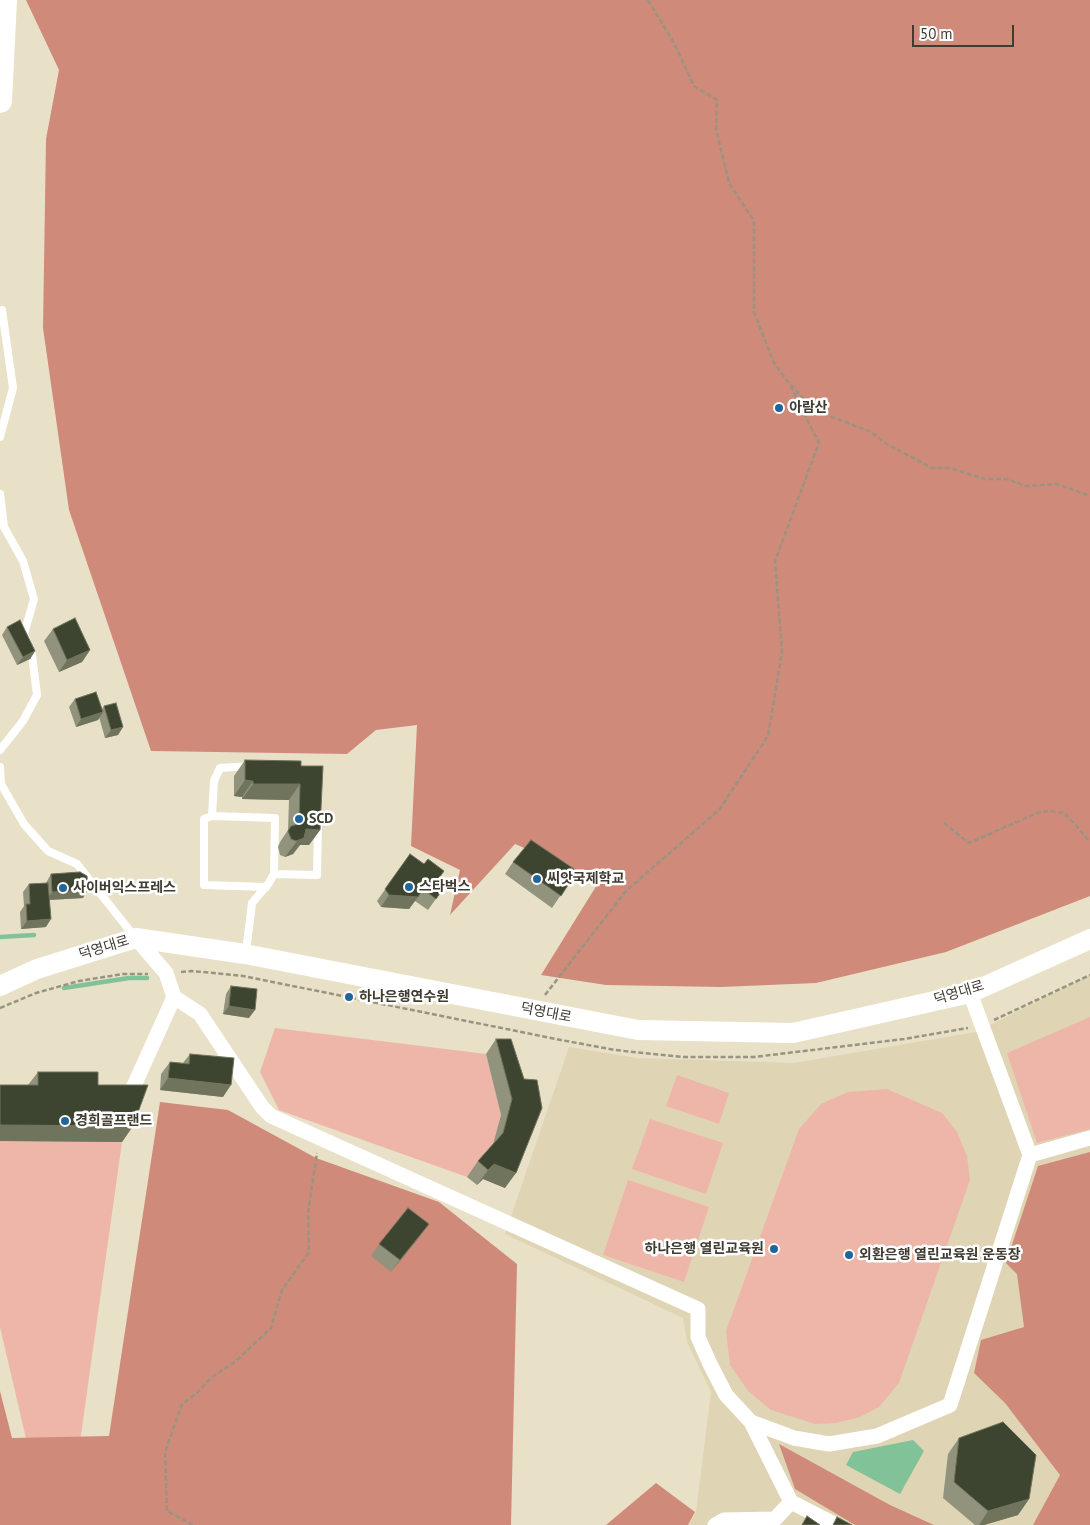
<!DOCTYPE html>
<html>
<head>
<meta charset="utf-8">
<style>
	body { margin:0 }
	#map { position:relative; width:1090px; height:1525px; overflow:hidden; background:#e8e1c7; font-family:"PT Sans",sans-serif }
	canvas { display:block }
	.scale { position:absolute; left:912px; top:25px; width:102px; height:22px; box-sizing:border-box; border:2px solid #3f3c32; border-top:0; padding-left:6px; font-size:15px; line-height:18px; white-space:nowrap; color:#3f3c32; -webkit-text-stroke:4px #fff; paint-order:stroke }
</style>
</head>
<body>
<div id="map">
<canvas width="1090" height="1525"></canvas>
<div class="scale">50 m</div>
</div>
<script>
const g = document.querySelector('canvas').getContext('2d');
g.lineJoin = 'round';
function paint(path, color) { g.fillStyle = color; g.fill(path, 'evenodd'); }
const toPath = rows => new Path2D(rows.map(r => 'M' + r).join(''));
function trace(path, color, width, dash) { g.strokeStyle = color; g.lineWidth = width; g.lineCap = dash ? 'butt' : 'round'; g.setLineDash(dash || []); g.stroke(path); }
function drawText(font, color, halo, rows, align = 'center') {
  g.font = font + ' "PT Sans","Noto Sans KR",sans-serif'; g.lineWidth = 5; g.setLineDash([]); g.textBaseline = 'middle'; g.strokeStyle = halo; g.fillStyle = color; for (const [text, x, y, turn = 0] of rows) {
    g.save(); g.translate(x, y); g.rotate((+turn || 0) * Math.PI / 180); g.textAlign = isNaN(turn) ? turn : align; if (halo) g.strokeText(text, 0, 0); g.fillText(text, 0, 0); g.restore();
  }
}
const built = toPath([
	[1090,975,1090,1153,1018,1275,1025,1328,1006,1404,1061,1475,1035,1525,689,1525,696,1512,711,1392,687,1342,683,1318,505,1234,569,1047,637,1058,794,1063,976,1032]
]);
const green = toPath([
	[1090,1017,1090,1129,1037,1143,1007,1053],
	[275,1028,486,1054,501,1115,492,1148,467,1177,279,1110,260,1072],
	[677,1075,729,1093,719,1124,666,1106],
	[887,1089,942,1113,957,1132,967,1156,970,1180,899,1383,879,1407,860,1417,836,1423,815,1424,771,1410,748,1391,730,1365,726,1331,799,1129,821,1104,848,1092],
	[650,1119,723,1143,706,1194,632,1169],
	[0,1141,122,1142,79,1449,28,1447,0,1327],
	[628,1180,709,1207,684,1282,603,1255]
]);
const forest = toPath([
	[26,0,1090,0,1090,896,946,952,816,983,721,987,606,985,541,975,600,880,515,844,450,915,460,870,411,846,417,725,376,730,347,754,151,751,69,510,43,328,46,139,59,70],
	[160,1102,228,1110,316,1158,439,1202,517,1264,511,1525,0,1525,0,1391,12,1438,109,1436],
	[1090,1152,1090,1525,1033,1525,1060,1475,1005,1403,974,1373,981,1340,1024,1327,1017,1274,1006,1263,1038,1166],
	[779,1444,890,1505,934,1525,855,1525,795,1489],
	[656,1483,695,1512,688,1525,606,1525]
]);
const water = toPath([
	[913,1440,924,1451,900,1494,846,1465,853,1452]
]);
const stream = toPath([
	[0,937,34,935],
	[64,988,129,978,147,978]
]);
const path = toPath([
	[648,0,674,43,694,86,717,100,716,129,729,183,754,221,754,312,773,361,788,382,814,410,871,432,885,443,932,468,950,468,985,479,1007,479,1026,486,1057,484,1090,496],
	[944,823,969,843,1037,813,1049,811,1064,813,1075,824,1090,842],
	[181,972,192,971,243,976,561,1040,615,1050,682,1057,754,1057,904,1039,968,1028],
	[545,995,626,891,719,810,768,736,782,652,775,561,819,443,791,387],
	[0,1008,36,993,79,981,123,974,148,974],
	[994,1020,1090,975],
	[193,1525,167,1511,165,1452,182,1404,197,1393,212,1377,236,1361,271,1328,282,1290,309,1252,308,1212,317,1153]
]);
const service = toPath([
	[0,437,13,388,2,310],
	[0,494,4,527,23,561,34,599,24,634,32,655,37,695,23,721,0,750],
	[0,767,1,784,24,824,48,851,77,864,134,936],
	[212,816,214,781,220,768,251,766],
	[274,874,317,875,318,823],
	[246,952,252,903,269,883,274,874,275,818,212,816,204,819,204,885,266,887]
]);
const minor = toPath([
	[136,938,166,973,174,997,200,1014,262,1107,271,1116,698,1309,698,1337,710,1364,726,1395,751,1422,794,1438,829,1444,877,1436,950,1405,1030,1155,970,993],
	[128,1099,174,997],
	[1030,1155,1090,1138],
	[751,1422,791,1502,836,1525],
	[715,1525,724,1520,775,1519,791,1502]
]);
const secondary = toPath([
	[0,986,37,969,136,938,245,954,638,1030,793,1033,970,993,1090,939]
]);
const trunk = toPath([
	[0,101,5,0]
]);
const wall = toPath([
	[7,627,35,651,30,659,17,665,2,635],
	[53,629,90,650,82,662,59,672,44,641],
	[75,699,102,709,104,706,123,727,118,735,105,738,99,717,98,720,76,727,69,707],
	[245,760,301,766,320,830,309,845,300,845,293,854,285,857,280,855,278,847,280,842,288,830,289,800,242,799,242,797,234,796,234,776],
	[410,854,437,881,445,886,428,910,415,901,409,909,381,907,377,901],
	[513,862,577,871,552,908,505,874],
	[51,874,83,898,50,900,46,927,21,929,20,912,24,906,23,892,29,884,46,883],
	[231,986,249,1018,223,1014,226,994],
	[496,1039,524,1079,505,1188,483,1179,477,1185,467,1177,478,1161,493,1144,501,1115,486,1054],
	[190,1054,223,1097,160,1090,161,1074,170,1062,183,1063],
	[38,1072,133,1126,122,1142,0,1141,0,1085,28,1085],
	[420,1236,391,1272,371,1256,379,1244],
	[959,1438,1029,1499,1018,1515,984,1525,975,1525,943,1498,948,1454]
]);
const shadedWall = toPath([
	[90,650,82,662,59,672,67,660],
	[35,651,30,659,17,665,23,657],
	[103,712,98,720,76,727,81,719],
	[123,727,118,735,105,738,111,730],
	[245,780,253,781,242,797,234,796],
	[253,784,300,784,289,800,242,799],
	[306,829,320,830,309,845,300,845,293,854,285,857],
	[88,890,83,898,47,900,52,892],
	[389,895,418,897,409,909,381,907],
	[51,919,46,927,21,929,27,921],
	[229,1006,255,1010,249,1018,223,1014],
	[168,1078,231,1085,223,1097,160,1090],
	[0,1125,133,1126,122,1142,0,1141],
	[494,1164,516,1173,505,1188,483,1179,477,1185,488,1170],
	[429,1224,420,1236,391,1272,400,1260],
	[1029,1499,1018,1515,984,1525,979,1525,988,1511]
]);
const building = toPath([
	[75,618,90,650,67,660,53,629,75,618],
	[20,620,35,651,23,657,7,627,20,620],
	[96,692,103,712,81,719,75,699,96,692],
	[116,703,123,727,111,730,104,706,116,703],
	[245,760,301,761,301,766,323,766,320,830,306,829,304,838,296,841,291,839,288,831,291,826,299,824,300,784,253,784,253,781,245,780,245,760],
	[531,840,577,871,561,896,513,862,531,840],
	[410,854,424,864,428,859,444,871,437,881,445,886,436,899,423,889,418,897,389,895,385,889,410,854],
	[80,872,87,876,88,890,52,892,51,874,80,872],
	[48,883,51,919,27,921,26,904,30,904,29,884,48,883],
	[231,986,257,989,255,1010,229,1006,231,986],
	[496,1039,511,1039,524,1079,537,1080,542,1108,516,1173,494,1164,488,1170,478,1161,503,1133,512,1099,496,1039],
	[190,1054,234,1058,231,1085,168,1078,170,1062,189,1064,190,1054],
	[38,1072,98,1072,98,1085,148,1085,133,1126,0,1125,0,1085,38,1085,38,1072],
	[408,1208,429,1224,400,1260,379,1244,408,1208],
	[1003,1422,1036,1455,1029,1499,988,1511,954,1482,959,1438,1003,1422],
	[807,1516,820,1525,802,1525,807,1516],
	[837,1517,852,1525,833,1525,837,1517]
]);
const markers = [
	[779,408,5,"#21669b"],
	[299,819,5,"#21669b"],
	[537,879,5,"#21669b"],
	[409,887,5,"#21669b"],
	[63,888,5,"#21669b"],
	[349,997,5,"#21669b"],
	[65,1121,5,"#21669b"],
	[774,1249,5,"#21669b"],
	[849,1255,5,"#21669b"]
];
const poiNames = [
	["아람산",789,408],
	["SCD",309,819],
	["씨앗국제학교",547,879],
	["스타벅스",419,887],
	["사이버익스프레스",73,888],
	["하나은행연수원",359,997],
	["경희골프랜드",75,1121],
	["하나은행 열린교육원",764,1249,"right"],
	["외환은행 열린교육원 운동장",859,1255]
];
const streetNames = [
	["덕영대로",104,948,-17],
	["덕영대로",959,993,-17],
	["덕영대로",546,1013,11]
];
paint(built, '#dfd5b4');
paint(green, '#edb6a9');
paint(forest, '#d08a7a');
paint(water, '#82c298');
trace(stream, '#82c298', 4.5);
trace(path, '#999482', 2.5, [5, 2.5]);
trace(service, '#fff', 8);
trace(minor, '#fff', 15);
trace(secondary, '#fff', 20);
trace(trunk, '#fff', 24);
paint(wall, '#92937c');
paint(shadedWall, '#70745d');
paint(building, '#3d4530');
trace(building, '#70745d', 1);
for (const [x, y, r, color] of markers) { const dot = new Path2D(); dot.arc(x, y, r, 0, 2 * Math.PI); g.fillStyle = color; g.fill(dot); trace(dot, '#fff', 2); }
drawText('bold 14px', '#3f3c32', '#fff', poiNames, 'left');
drawText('14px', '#3f3c32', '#fff', streetNames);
</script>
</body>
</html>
